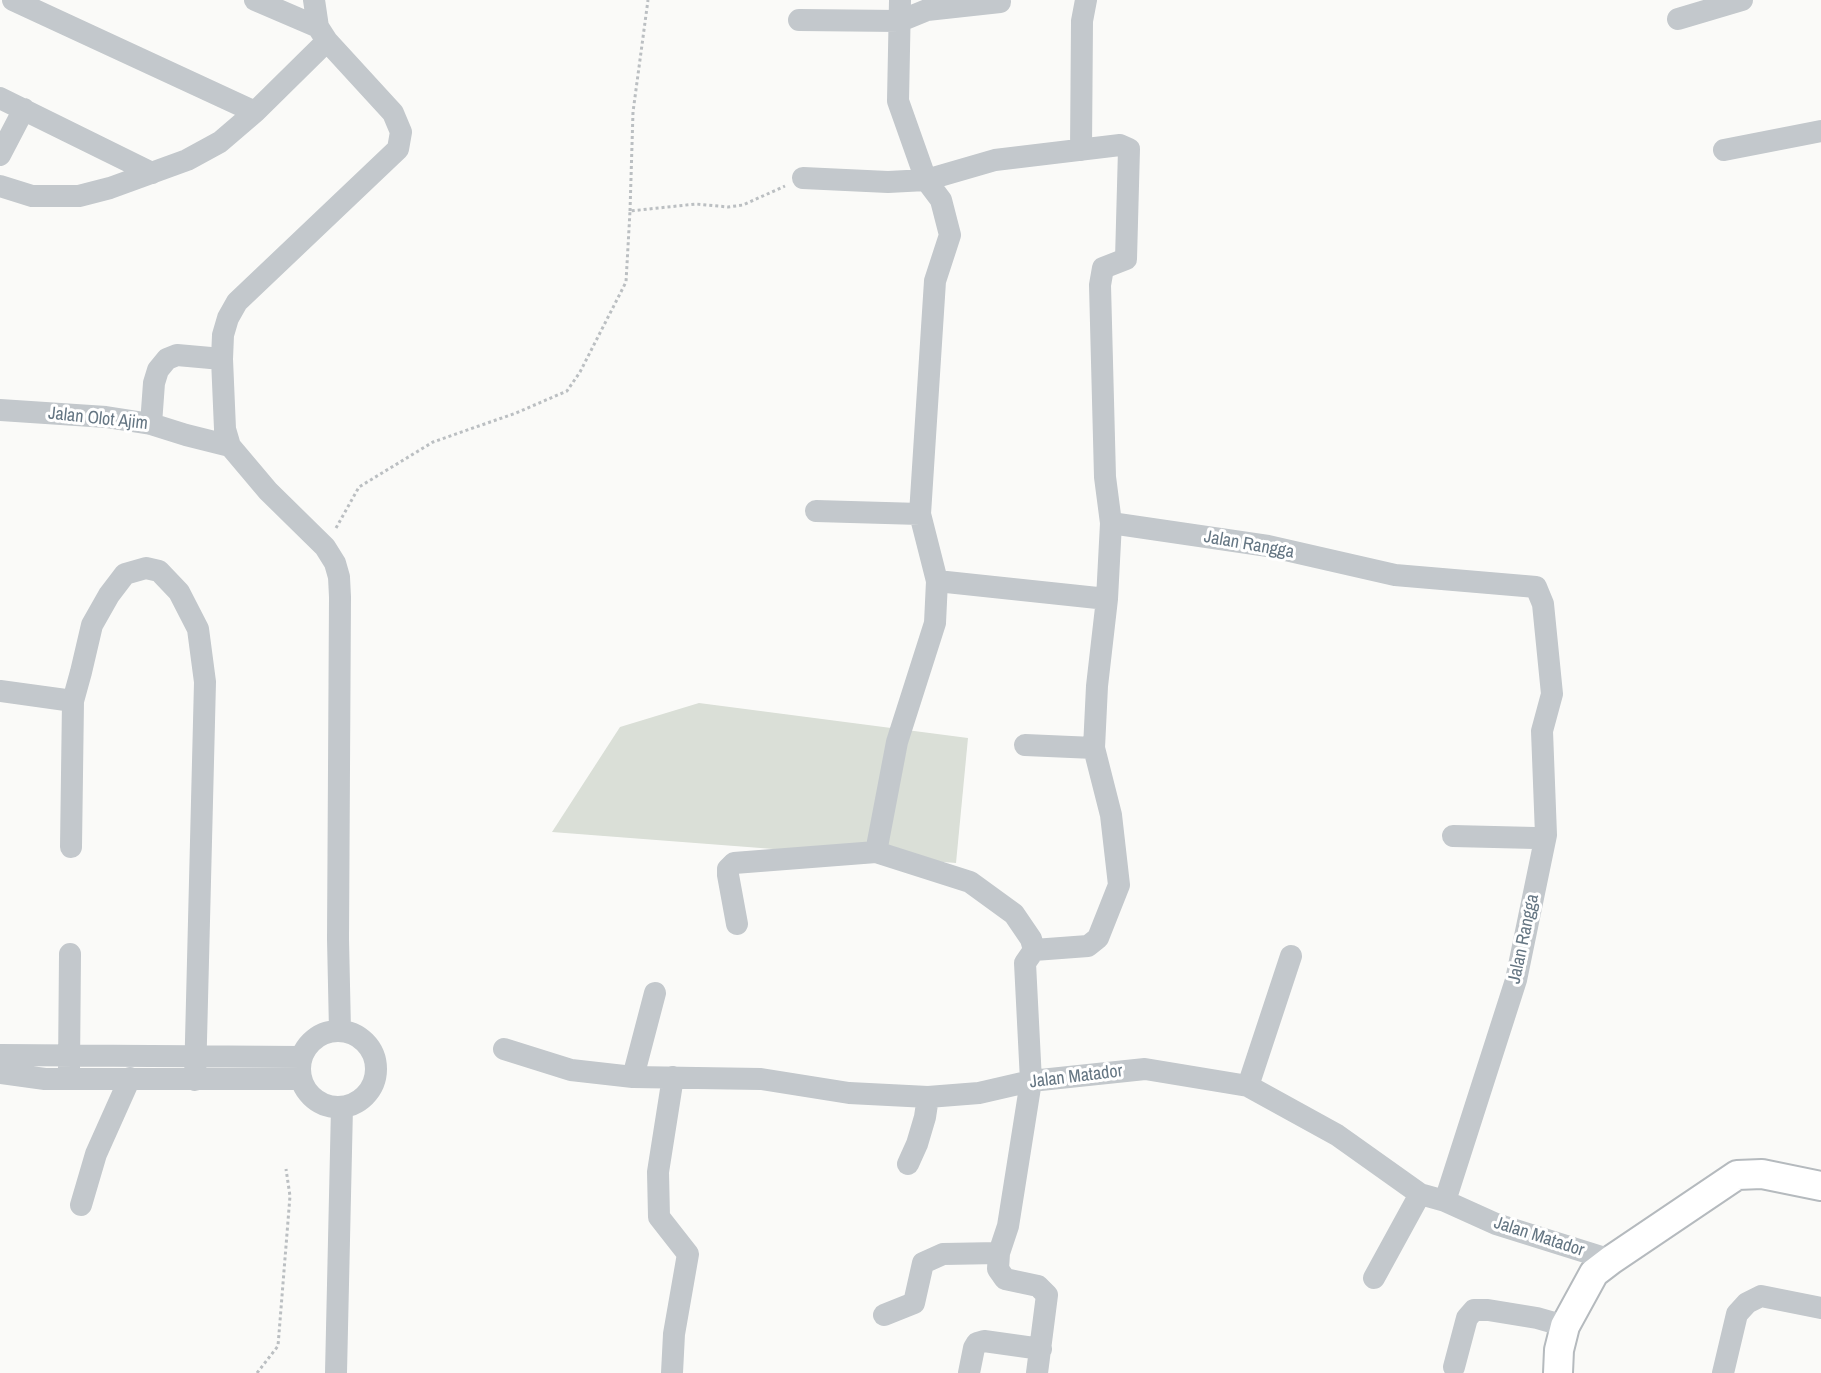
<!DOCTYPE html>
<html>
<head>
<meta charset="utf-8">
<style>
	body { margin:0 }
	canvas { display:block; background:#fafaf8 }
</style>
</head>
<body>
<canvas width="1821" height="1373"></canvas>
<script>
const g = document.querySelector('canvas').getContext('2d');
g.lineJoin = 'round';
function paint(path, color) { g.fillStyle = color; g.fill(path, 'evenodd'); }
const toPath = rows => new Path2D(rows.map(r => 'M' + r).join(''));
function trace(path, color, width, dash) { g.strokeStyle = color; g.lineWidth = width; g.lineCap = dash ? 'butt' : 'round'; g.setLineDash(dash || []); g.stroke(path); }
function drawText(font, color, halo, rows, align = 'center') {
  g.font = font + ' "Archivo Narrow",sans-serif'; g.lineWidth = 6; g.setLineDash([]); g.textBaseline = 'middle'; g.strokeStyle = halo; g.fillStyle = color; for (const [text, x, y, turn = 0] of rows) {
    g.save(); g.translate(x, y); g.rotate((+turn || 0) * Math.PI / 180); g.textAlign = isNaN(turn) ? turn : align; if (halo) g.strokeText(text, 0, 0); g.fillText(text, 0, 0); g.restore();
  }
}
const green = toPath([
	[699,703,968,738,956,863,552,832,620,727]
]);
const path = toPath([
	[630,211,633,112,648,0],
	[336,528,359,487,433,442,516,413,567,391,580,372,626,282,630,211,696,204,728,207,743,205,785,186],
	[257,1373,278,1346,290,1196,286,1169]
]);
const minor = toPath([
	[13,0,255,112],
	[255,0,318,27],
	[314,0,318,27,327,41,393,113,401,132,398,149,237,302,228,318,223,335,222,359,225,429,230,446,268,491,325,547,335,563,339,577,340,597,338,939,340,1031],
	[900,0,898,101,926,180,995,160,1120,145,1129,149,1126,259,1103,268,1100,285,1105,477,1111,523,1268,546,1395,575,1536,587,1543,604,1552,694,1542,731,1546,835,1516,980,1445,1201],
	[1678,19,1742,0],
	[799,20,900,21,927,10,1000,2],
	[0,98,152,173],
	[1081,150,1082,21,1086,0],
	[1724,150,1821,131],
	[0,155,24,109],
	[803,178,888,182,926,180,941,200,950,235,935,281,920,514,937,581,935,623,897,742,876,852,970,882,1014,914,1031,939,1034,950],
	[0,186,32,196,79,196,110,188,187,160,220,142,255,112,327,41],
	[0,410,106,417,151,424,186,435,230,446],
	[151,424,154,383,158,370,167,359,177,355,222,359],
	[816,511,920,514],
	[937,581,1107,599],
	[0,691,73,701],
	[1025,745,1094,748],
	[1453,836,1535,838,1546,835],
	[71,847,73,701,81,672,92,625,109,595,125,574,146,568,159,571,179,592,198,629,205,682,195,1080],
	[737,924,728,875,728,869,734,863,876,852],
	'300 1069a38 38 0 1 1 76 0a38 38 0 1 1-76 0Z',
	[504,1049,571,1070,633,1077,761,1079,849,1093,928,1097,979,1093,1031,1081,1145,1069,1248,1086,1337,1135,1420,1194,1445,1201,1496,1224,1611,1260],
	[0,1055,302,1057],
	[69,1069,70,954],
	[0,1073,45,1079,301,1079],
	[633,1077,655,993],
	[1248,1086,1291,956],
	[908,1164,917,1144,925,1117,928,1097],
	[81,1205,96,1154,130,1078],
	[1374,1278,1420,1194],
	[884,1315,914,1303,923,1263,943,1254,999,1253],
	[1454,1367,1467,1318,1474,1310,1488,1310,1537,1318,1565,1326],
	[336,1373,342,1107],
	[672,1373,674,1334,688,1254,659,1217,658,1172,673,1077],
	[969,1373,974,1348,977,1343,984,1341,1041,1349],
	[1037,1373,1047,1295,1038,1286,1005,1279,998,1269,999,1253,1008,1226,1031,1081,1025,963,1034,950,1088,946,1098,938,1119,885,1111,815,1094,748,1097,686,1107,599,1111,523],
	[1723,1373,1737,1314,1747,1303,1761,1296,1821,1308]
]);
const major = toPath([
	[1558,1373,1559,1350,1565,1326,1594,1273,1611,1260,1737,1175,1762,1174,1821,1186]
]);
const streetNames = [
	["Jalan Olot Ajim",98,419,6],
	["Jalan Rangga",1249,545,10],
	["Jalan Rangga",1524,939,-78],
	["Jalan Matador",1076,1077,-7],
	["Jalan Matador",1539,1237,18]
];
paint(green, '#dadfd7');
trace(major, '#b5babe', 32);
trace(path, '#bbbfc2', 3, [3, 3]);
trace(minor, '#c3c8cc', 22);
trace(major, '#fff', 28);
drawText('18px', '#657683', '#fff', streetNames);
</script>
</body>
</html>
